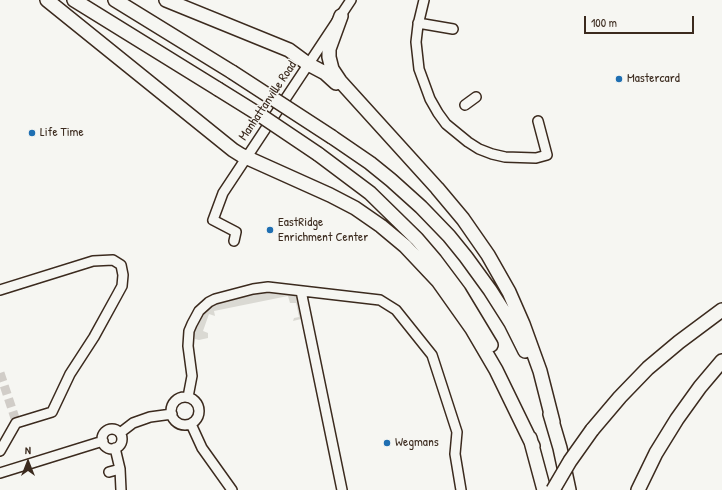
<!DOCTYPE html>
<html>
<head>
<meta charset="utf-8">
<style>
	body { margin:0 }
	#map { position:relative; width:722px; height:490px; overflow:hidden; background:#f6f6f2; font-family:"Patrick Hand",sans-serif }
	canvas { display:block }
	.north { position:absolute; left:8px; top:442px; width:40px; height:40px; -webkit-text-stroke:3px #f6f6f2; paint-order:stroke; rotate:0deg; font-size:11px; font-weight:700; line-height:16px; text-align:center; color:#3b2a1e }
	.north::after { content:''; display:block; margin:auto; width:14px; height:18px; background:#3b2a1e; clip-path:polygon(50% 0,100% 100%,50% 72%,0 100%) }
	.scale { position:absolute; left:584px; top:16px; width:110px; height:18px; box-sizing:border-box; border:2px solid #3b2a1e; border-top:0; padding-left:5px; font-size:12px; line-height:14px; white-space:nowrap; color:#3b2a1e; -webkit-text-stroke:3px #f6f6f2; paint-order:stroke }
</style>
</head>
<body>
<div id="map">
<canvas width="722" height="490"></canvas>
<div class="north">N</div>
<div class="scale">100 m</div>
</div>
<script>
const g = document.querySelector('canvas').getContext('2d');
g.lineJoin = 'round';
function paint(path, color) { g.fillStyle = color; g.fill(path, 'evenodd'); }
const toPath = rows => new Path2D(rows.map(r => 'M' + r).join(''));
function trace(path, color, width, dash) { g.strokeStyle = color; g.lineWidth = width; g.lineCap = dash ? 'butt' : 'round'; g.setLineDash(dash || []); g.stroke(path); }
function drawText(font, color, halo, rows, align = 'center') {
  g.font = font + ' "Patrick Hand",sans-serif'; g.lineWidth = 3; g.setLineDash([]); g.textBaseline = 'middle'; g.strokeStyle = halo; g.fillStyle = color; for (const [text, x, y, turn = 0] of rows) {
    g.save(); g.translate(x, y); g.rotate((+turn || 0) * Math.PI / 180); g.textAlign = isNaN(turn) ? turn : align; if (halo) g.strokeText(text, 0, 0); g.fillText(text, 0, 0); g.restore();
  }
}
const green = toPath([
	[267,292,279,292,296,296,298,298,301,319,293,321,294,318,299,317,296,303,290,303,288,296,214,311,215,316,209,314,203,331,208,333,208,338,199,340,195,339,194,333,197,325,202,316,211,306,220,302]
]);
const minorTunnel = toPath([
	[0,373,15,418]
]);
const minor = toPath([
	[424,0,418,25,416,42,419,69,430,99,438,113,446,124,468,142,479,149,492,154,505,157,536,158,547,155,538,121],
	[418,23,453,29],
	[465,105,476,97],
	[234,241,236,232,213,220,223,193,351,0],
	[0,290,93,261,113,260,121,265,123,275,122,286,116,297,94,337,70,374,52,412,16,423,0,451],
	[301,291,342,490],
	[188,397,192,376,188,346,189,331,192,324,199,311,209,302,215,299,253,289,268,287,380,300,396,310,432,355,457,432,455,454,461,490],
	'171 411a14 14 0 1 1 28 0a14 14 0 1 1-28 0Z',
	[191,424,202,448,232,490],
	'102 439a10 10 0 1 1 20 0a10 10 0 1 1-20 0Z',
	[120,433,133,423,150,417,172,414],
	[115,448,120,469,121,490],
	[109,472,120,469],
	[0,473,103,441]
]);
const highway = toPath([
	[47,0,233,150,241,155,330,195,355,208,381,226,405,246,438,281,472,329,496,370,533,446],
	[74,0,218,89],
	[115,0,232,72],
	[166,0,289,50,308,64,325,73,336,83],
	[341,16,329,49,329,57,332,69,340,81,437,188,463,219,488,255,509,292,523,324,540,371,553,422],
	[332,137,370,163,391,180,421,207,449,236,466,257,490,290,511,323,525,351],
	[318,154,370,193,417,239,435,260,459,292,491,345],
	[550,414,560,448,569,490],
	[592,430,620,397,648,368,679,342,722,310],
	[530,438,544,490],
	[638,490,656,453,677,419,700,387,722,361]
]);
const highwayBridge = toPath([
	[232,72,332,137],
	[218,89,263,117,318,154],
	[553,490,570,461,592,430]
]);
const markers = [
	[619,79,4,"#1f6fb2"],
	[32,133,4,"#1f6fb2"],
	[270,230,4,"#1f6fb2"],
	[387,443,4,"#1f6fb2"]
];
const poiNames = [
	["Mastercard",627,79],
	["Life Time",40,133],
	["EastRidge",278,223],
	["Enrichment Center",278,238],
	["Wegmans",395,443]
];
const streetNames = [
	["Manhattanville Road",268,101,-56]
];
paint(green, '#dad9d3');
trace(minorTunnel, '#d1cdc8', 9, [9, 4.5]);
trace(minor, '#3b2a1e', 12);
trace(highway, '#3b2a1e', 16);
trace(minor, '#f6f6f2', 9);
trace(highway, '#f6f6f2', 13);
trace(highwayBridge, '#3b2a1e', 16, []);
trace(highwayBridge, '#f6f6f2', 13);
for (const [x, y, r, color] of markers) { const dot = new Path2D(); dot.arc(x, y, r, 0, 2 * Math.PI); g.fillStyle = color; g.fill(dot); trace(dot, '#f6f6f2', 1.5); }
drawText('13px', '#3b2a1e', '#f6f6f2', poiNames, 'left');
drawText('13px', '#3b2a1e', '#f6f6f2', streetNames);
</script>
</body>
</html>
